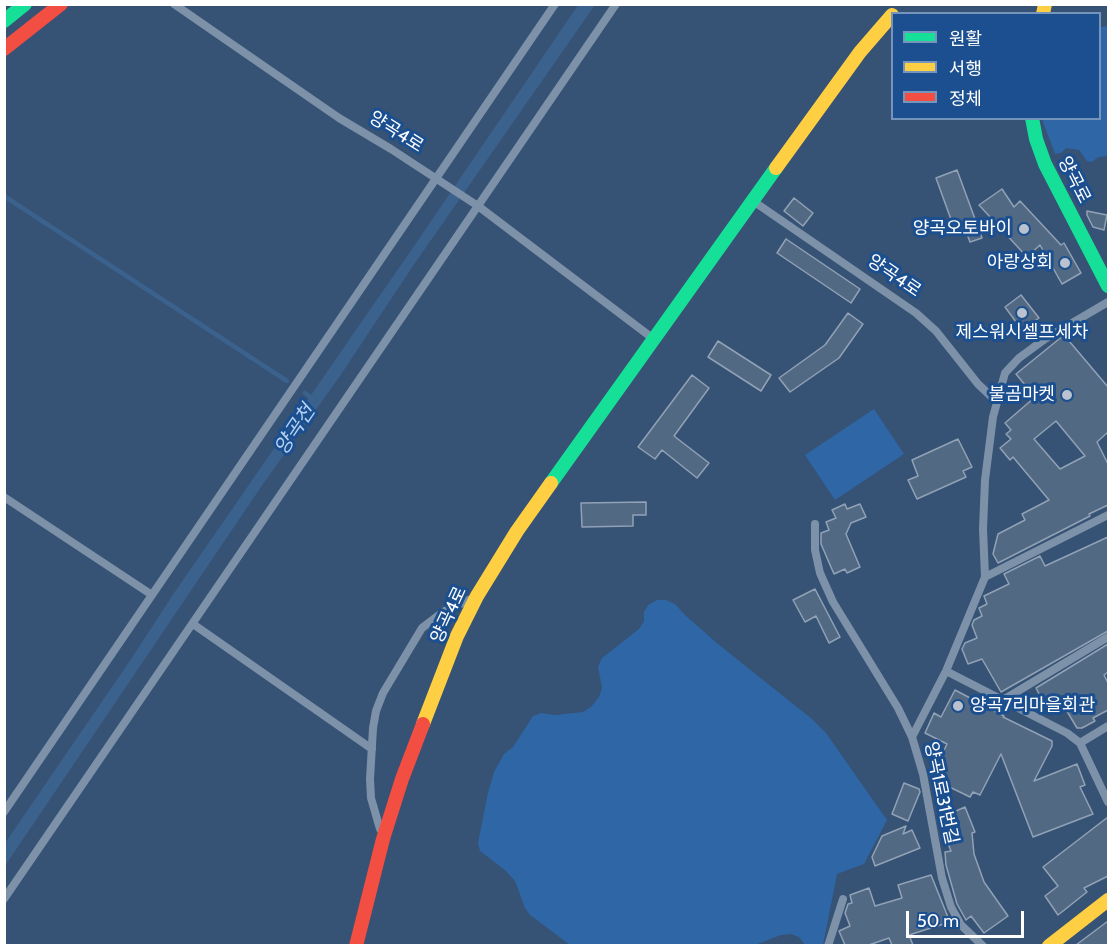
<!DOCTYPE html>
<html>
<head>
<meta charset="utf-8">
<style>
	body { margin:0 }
	#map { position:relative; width:1113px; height:950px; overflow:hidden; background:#365274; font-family:Cabin,"Noto Sans KR",sans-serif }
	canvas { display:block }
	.frame { position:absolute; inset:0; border:6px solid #fff; pointer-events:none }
	.legend { position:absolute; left:891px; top:12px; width:210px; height:108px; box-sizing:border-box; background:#1b4f8f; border:2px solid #7695bc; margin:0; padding:8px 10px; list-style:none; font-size:18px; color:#fff }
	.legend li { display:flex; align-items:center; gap:12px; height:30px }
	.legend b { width:30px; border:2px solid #7695bc }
	.scale { position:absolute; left:906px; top:911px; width:118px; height:27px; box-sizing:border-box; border:3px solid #fff; border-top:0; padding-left:8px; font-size:18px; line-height:21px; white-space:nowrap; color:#fff; -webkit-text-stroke:4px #1b4f8f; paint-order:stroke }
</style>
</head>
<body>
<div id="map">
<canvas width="1113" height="950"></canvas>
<div class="frame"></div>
<ul class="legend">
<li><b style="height:8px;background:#16e098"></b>원활</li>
<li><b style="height:8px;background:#ffcf43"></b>서행</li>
<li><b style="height:8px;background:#f24e42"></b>정체</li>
</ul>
<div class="scale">50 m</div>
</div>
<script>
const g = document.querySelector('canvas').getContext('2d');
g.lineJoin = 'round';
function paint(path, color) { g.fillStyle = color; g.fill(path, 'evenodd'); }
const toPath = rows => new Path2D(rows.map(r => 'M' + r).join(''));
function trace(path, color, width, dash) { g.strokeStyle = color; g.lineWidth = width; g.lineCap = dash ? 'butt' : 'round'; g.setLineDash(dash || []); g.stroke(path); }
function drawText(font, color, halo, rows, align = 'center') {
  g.font = font + ' Cabin,"Noto Sans KR",sans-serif'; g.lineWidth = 6; g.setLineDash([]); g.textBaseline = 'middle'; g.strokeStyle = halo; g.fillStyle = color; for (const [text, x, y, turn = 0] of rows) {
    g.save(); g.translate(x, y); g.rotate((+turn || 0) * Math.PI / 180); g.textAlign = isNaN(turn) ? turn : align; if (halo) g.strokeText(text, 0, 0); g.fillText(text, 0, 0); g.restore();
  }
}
const green = toPath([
	[1108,26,1108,156,1099,157,1091,162,1087,161,1079,150,1066,148,1061,153,1055,154,1042,119,1100,118,1100,27],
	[874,409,904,454,835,500,805,455],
	[657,600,666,600,675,604,685,615,718,644,812,719,826,733,887,820,864,864,837,874,823,945,805,945,799,937,791,934,781,935,755,945,570,945,530,915,525,908,515,881,506,871,480,851,478,843,488,793,494,772,504,754,513,747,533,716,541,713,555,715,583,712,591,707,599,697,602,688,598,667,602,658,639,629,644,621,644,612,648,605]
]);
const water = toPath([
	[578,5,595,5,413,266,340,376,261,487,5,866,5,843,129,662,174,593,414,246]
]);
const stream = toPath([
	[4,196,287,381],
	[305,393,314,400]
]);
const building = toPath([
	[957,170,982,238,970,242,967,234,953,225,936,178,957,170],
	[1002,189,1014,207,1020,201,1061,245,1064,243,1081,273,1062,284,1040,245,1027,257,979,205,1002,189],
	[794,198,813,213,803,226,784,211,794,198],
	[1087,211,1107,215,1104,230,1093,227,1087,215,1087,211],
	[786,239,860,289,851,303,777,253,786,239],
	[1021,295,1039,318,1022,330,1005,307,1021,295],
	[848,313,863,324,839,358,790,392,779,378,825,345,848,313],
	[1064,335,1108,387,1108,432,1097,442,1108,464,1108,505,1089,514,1090,516,998,563,993,554,998,534,1025,520,1022,514,1049,500,1013,457,1010,460,1000,448,1011,439,1006,434,1011,430,1005,423,1035,397,1016,374,1064,335],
	[1056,421,1085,456,1060,469,1034,439,1056,421],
	[718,341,771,375,761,391,708,357,718,341],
	[692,375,709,388,674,436,709,463,697,478,662,450,655,459,638,447,692,375],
	[958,439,972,467,963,471,966,477,917,499,908,480,918,476,912,460,958,439],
	[646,502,646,515,633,515,633,526,582,527,581,503,646,502],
	[845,504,847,509,860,504,866,517,851,523,846,534,860,567,847,573,845,569,834,574,821,544,821,533,829,530,826,522,836,518,832,510,845,504],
	[1108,537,1108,631,1001,692,982,659,968,664,962,649,965,643,977,638,972,625,974,620,982,616,979,608,987,604,984,596,1009,584,1004,574,1040,556,1045,566,1108,537],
	[815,589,840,637,829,643,816,616,805,622,793,600,815,589],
	[1108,644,1108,672,1104,675,1108,683,1108,710,1093,718,1095,721,1082,728,1077,728,1062,703,1048,711,1036,688,1108,644],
	[955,690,1004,716,1003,717,1052,741,1052,746,1034,781,1077,764,1085,785,1080,787,1093,814,1033,837,1001,754,980,795,973,792,970,797,931,778,947,744,925,733,934,713,941,717,955,690],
	[904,783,919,789,920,792,908,821,892,814,904,783],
	[965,807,975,832,972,833,974,854,984,882,1008,916,984,933,971,916,966,920,957,904,946,865,945,852,951,851,938,819,965,807],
	[1108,817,1108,876,1084,888,1087,892,1058,915,1045,896,1058,886,1043,867,1108,817],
	[906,826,903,834,912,830,920,848,875,866,872,857,882,836,906,826],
	[931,875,950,922,909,935,913,945,892,945,889,938,869,945,845,945,839,931,850,926,845,913,848,904,852,903,850,895,869,888,875,906,902,898,898,885,931,875],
	[1108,921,1108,945,1076,945,1108,921]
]);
const lane = toPath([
	[174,4,339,118,391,149,478,206,651,337],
	[753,201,916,313,936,331,978,384,997,402],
	[4,497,152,595],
	[815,524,815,550,820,573,833,602,898,708,912,737,923,774,942,878,951,907,961,925,983,946],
	[985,577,1108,515],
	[193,624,372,749],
	[946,671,1067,733,1080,743,1108,802],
	[1003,700,1108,637],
	[912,737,946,671,985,577,983,529,985,480,993,417,1005,373,1019,358,1045,339,1108,302],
	[1080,743,1108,726],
	[4,812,555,4],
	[380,829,371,798,370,779,373,728,376,711,383,693,422,628,443,612,471,599],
	[4,899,616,4],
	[828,946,843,899]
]);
const fast = toPath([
	[4,21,25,4],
	[1032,118,1036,139,1045,164,1108,286],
	[551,483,776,168]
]);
const slow = toPath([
	[1043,14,1045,4],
	[776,168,860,52,892,15],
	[423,724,457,636,477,596,517,531,551,483],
	[1049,946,1108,900]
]);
const jam = toPath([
	[4,49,61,4],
	[356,946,383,839,402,779,423,724]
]);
const markers = [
	[1024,229,6,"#b9c2ce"],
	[1065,263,6,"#b9c2ce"],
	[1022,313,6,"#b9c2ce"],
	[1067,395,6,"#b9c2ce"],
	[958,706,6,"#b9c2ce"]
];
const streetNames = [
	["양곡4로",396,132,32],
	["양곡로",1074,180,63],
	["양곡4로",894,276,34],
	["양곡4로",449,615,-65],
	["양곡1로31번길",941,793,78]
];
const poiNames = [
	["양곡오토바이",1012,229],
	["아랑상회",1053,263],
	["제스워시셀프세차",1022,333,"center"],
	["불곰마켓",1055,395],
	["양곡7리마을회관",970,706,"left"]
];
const waterNames = [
	["양곡천",295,430,-56]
];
paint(green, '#2f66a5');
paint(water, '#3b618d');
trace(stream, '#3b618d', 4.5);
paint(building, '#526984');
trace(building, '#92a2b6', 1.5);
trace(lane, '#7d92a8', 8);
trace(fast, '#16e098', 14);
trace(slow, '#ffcf43', 14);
trace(jam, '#f24e42', 14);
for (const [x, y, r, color] of markers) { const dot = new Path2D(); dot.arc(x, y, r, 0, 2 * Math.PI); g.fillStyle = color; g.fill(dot); trace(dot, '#1b4f8f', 2); }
drawText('18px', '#fff', '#1b4f8f', streetNames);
drawText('18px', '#fff', '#1b4f8f', poiNames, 'right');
drawText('italic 20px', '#b5d3f5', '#1b4f8f', waterNames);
</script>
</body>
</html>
